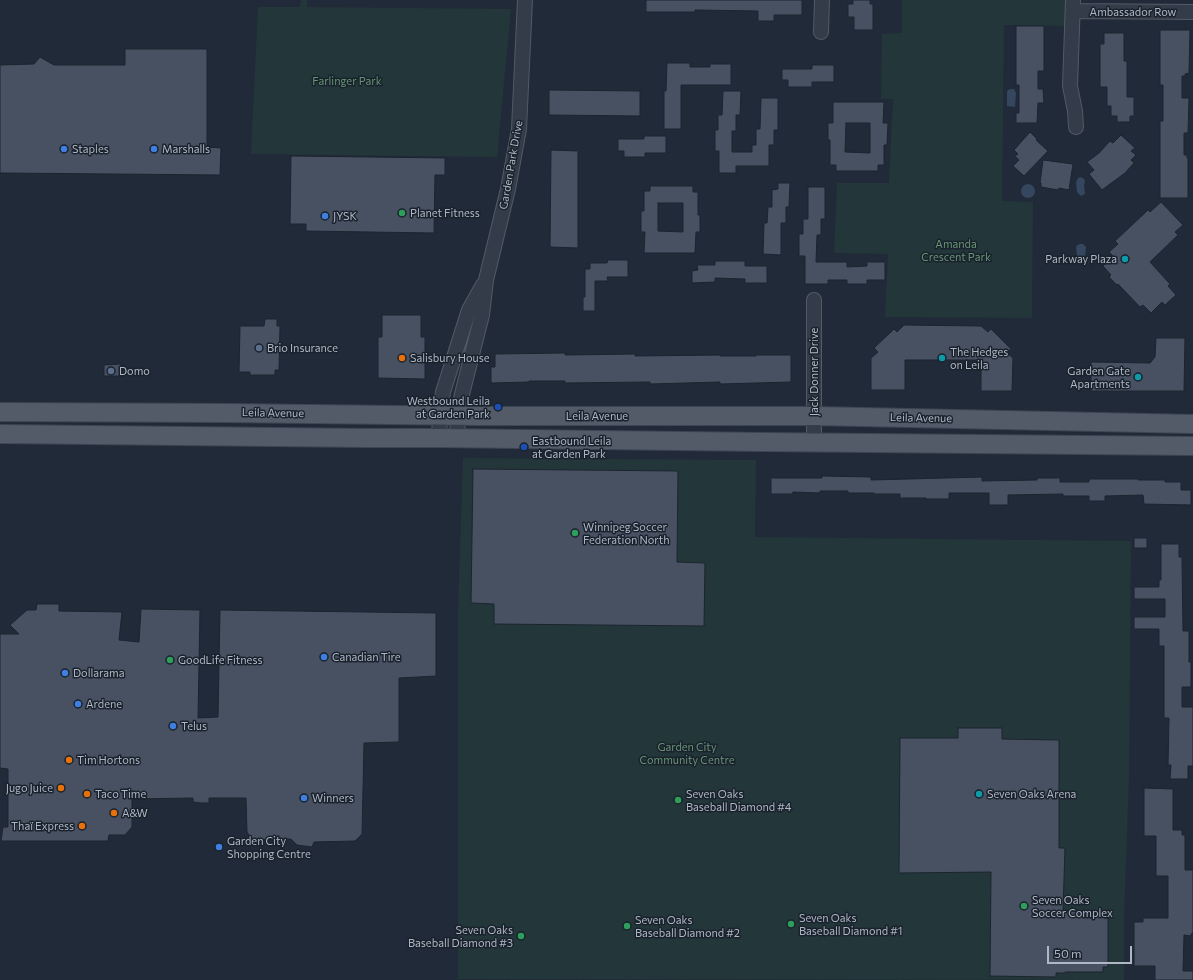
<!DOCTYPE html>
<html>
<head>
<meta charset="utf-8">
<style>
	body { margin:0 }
	#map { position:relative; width:1193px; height:980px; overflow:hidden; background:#212a38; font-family:Commissioner,sans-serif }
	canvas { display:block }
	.scale { position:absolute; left:1047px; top:946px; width:85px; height:18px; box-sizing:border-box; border:2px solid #afb7c5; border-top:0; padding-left:5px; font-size:12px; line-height:14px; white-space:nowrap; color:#afb7c5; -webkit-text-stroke:3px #1a222d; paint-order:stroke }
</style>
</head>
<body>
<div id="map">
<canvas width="1193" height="980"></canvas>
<div class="scale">50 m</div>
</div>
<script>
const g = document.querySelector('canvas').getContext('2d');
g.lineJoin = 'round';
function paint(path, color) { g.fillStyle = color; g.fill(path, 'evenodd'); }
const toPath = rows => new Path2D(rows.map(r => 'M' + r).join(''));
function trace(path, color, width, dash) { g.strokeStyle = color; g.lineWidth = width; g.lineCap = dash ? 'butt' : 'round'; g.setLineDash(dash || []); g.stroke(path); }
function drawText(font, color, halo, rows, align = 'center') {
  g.font = font + ' Commissioner,sans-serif'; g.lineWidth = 3; g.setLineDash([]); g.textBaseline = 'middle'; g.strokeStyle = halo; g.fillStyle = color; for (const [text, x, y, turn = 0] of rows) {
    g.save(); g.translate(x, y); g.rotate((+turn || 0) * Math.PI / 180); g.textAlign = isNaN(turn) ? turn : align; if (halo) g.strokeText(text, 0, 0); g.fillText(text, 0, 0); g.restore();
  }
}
const green = toPath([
	[301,0,307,0,307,7,511,9,497,157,251,154,258,7,300,7],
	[902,0,1067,0,1067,26,1004,25,1002,201,1033,202,1032,318,885,317,888,254,834,253,837,183,889,183,893,99,881,99,882,34,902,33],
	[463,458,756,460,755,537,1131,541,1129,778,1124,918,1124,980,458,979,458,609]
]);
const water = toPath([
	[1011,89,1014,89,1016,93,1015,107,1007,106,1007,92,1008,90],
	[1081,177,1084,179,1085,181,1084,185,1085,194,1081,196,1077,192,1076,182,1078,178],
	'1021 191a7 7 0 1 1 14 0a7 7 0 1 1-14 0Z',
	[1080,244,1083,244,1086,247,1085,258,1083,260,1081,260,1078,259,1077,255,1076,248,1077,245]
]);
const building = toPath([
	[646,0,802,0,802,15,774,15,774,21,758,21,758,11,695,10,695,12,646,12,646,0],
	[853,0,870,0,870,4,873,4,873,30,854,30,854,17,848,17,848,4,853,4,853,0],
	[1016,26,1044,26,1044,71,1038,71,1038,89,1043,89,1044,103,1038,103,1037,123,1016,123,1016,113,1019,113,1019,85,1016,85,1016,26],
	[1160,30,1190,30,1189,73,1185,74,1185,76,1182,76,1182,98,1189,98,1188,133,1184,133,1184,155,1187,155,1187,158,1188,158,1188,198,1160,198,1160,121,1163,121,1163,85,1160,85,1160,30],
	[1104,33,1124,33,1124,61,1127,61,1127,97,1134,97,1134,116,1130,116,1130,122,1117,122,1117,116,1111,116,1111,106,1107,106,1107,87,1100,87,1100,44,1104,44,1104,33],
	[125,49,207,49,207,147,221,148,220,175,0,173,0,65,34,64,40,57,54,65,125,65,125,49],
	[667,63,690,63,690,67,710,67,710,64,731,64,731,85,681,85,681,129,664,129,664,91,666,91,667,63],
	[812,65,834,65,834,82,812,82,812,87,788,87,788,80,782,80,782,69,812,69,812,65],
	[549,90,640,91,640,116,549,115,549,90],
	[723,91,741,91,740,115,736,115,736,131,732,131,732,152,752,152,752,145,756,145,756,129,760,129,761,98,778,98,778,130,774,130,774,145,769,145,769,166,736,166,736,173,719,173,719,151,715,151,715,130,718,130,718,115,722,115,723,91],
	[833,102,884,102,883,123,888,123,887,145,884,145,884,165,878,165,878,171,836,171,836,165,830,165,830,140,828,140,828,123,833,123,833,102],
	[846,123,870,123,870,153,845,152,846,123],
	[1030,132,1037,139,1036,140,1048,151,1024,176,1013,166,1019,160,1015,156,1018,154,1014,150,1030,132],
	[1121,135,1135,148,1131,151,1136,155,1131,160,1134,163,1125,173,1102,190,1089,174,1094,170,1087,162,1099,153,1110,141,1113,143,1121,135],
	[644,136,666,136,666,153,645,153,645,157,624,157,624,151,618,151,618,139,644,139,644,136],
	[551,150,578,151,578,248,550,247,551,150],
	[291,156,445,158,445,175,435,175,434,233,306,231,306,224,290,224,291,156],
	[1043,160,1073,164,1069,190,1059,188,1058,190,1041,187,1041,183,1040,183,1043,160],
	[778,183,790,183,789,207,786,207,786,223,781,223,781,255,763,254,764,223,767,223,768,207,772,207,772,190,778,189,778,183],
	[650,186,693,186,693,192,698,192,698,215,700,215,700,232,696,232,695,253,644,253,645,232,641,232,641,211,644,211,644,191,650,191,650,186],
	[658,203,683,203,683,232,658,231,658,203],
	[808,187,825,187,825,219,821,219,821,235,817,235,816,262,847,262,847,267,867,266,867,262,885,262,885,280,867,280,867,284,847,284,847,280,828,280,828,284,805,284,805,256,799,256,799,234,803,234,803,219,808,219,808,187],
	[1161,202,1183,225,1175,232,1178,235,1150,262,1170,284,1168,286,1176,295,1165,305,1162,302,1151,313,1143,305,1140,307,1118,284,1117,285,1109,277,1111,275,1103,266,1113,256,1109,252,1118,244,1115,241,1148,210,1150,212,1161,202],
	[608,260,628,260,628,277,607,277,608,281,595,281,595,311,583,311,583,297,585,297,585,269,590,269,590,263,607,263,608,260],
	[715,261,745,261,745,266,767,266,767,283,745,283,745,279,715,278,715,282,692,283,692,271,698,270,697,265,715,265,715,261],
	[382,315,421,315,421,337,425,337,425,379,378,378,378,337,382,337,382,315],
	[265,319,277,319,277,326,280,326,279,370,275,370,275,375,250,375,250,372,239,372,240,326,264,326,265,319],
	[904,325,981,326,988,332,991,329,1011,349,1007,353,1013,358,1012,391,981,391,981,360,905,360,905,390,871,390,871,358,878,352,874,348,894,329,897,332,904,325],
	[1156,338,1185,338,1184,391,1091,391,1091,362,1150,363,1155,357,1156,338],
	[565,353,565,355,635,354,635,356,720,355,720,356,756,356,756,355,791,355,791,382,720,384,720,382,650,384,650,382,565,383,565,381,529,381,529,382,491,383,491,367,495,367,495,354,565,353],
	[121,364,121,376,104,376,104,365,121,364],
	[473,469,678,471,677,562,705,563,704,626,494,624,494,604,471,603,473,469],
	[822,476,871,477,871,480,982,477,982,481,1037,480,1037,478,1060,478,1060,482,1089,482,1089,479,1138,479,1138,480,1165,480,1165,482,1181,482,1181,490,1191,490,1191,505,1144,504,1143,495,1105,496,1105,501,1089,501,1089,496,1063,496,1063,494,1008,495,1008,505,989,505,989,493,949,493,949,499,926,499,926,498,900,498,900,494,874,494,874,493,848,493,848,491,820,491,820,493,793,492,792,494,771,494,771,478,822,478,822,476],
	[1134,538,1147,538,1147,548,1134,548,1134,538],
	[1161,544,1179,544,1179,557,1182,557,1183,631,1189,631,1189,662,1191,662,1191,687,1182,687,1182,707,1193,707,1193,766,1188,766,1188,779,1170,779,1171,765,1168,765,1169,718,1164,718,1164,646,1159,646,1159,629,1134,629,1134,617,1165,617,1165,599,1134,599,1134,587,1159,587,1159,580,1161,580,1161,544],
	[37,604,59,604,59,611,122,612,119,640,139,642,141,609,200,610,198,718,218,717,220,610,436,613,436,676,399,678,399,742,364,743,362,834,355,841,314,842,312,847,297,845,291,839,252,840,247,832,246,798,209,798,209,803,201,803,193,802,193,798,132,799,132,827,125,835,109,835,108,841,1,841,3,827,8,827,8,769,0,768,0,634,19,634,10,625,27,610,36,610,37,604],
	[958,728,1002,728,1002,739,1059,740,1059,848,1065,848,1063,911,1104,911,1104,918,1108,918,1108,967,1103,967,1103,972,1065,972,1065,973,1056,973,1056,977,990,976,991,872,899,873,900,738,958,738,958,728],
	[1144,788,1173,789,1173,830,1182,830,1182,835,1185,835,1185,870,1193,870,1193,932,1190,936,1184,935,1183,971,1193,971,1193,980,1155,980,1155,966,1134,966,1134,922,1143,922,1143,918,1168,918,1168,876,1156,876,1156,836,1144,836,1144,788]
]);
const minor = toPath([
	[1073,0,1070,86,1075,111,1076,127],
	[1073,11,1193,12],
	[821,32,822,0],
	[439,438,440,415,443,392,469,310,483,285],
	[457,438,458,415,462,394,482,315,486,280,508,189,519,129,525,0],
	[814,443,814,300]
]);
const major = toPath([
	[0,412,226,413,477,416,814,416,1193,424],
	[0,434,365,438,439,438,762,442,1193,446]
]);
const markers = [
	[64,149,4,"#3f7fe0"],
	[154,149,4,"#3f7fe0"],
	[402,213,4,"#2e9e5b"],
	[325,216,4,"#3f7fe0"],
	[1125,259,4,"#0f9aa8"],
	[259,348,4,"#5c6f8a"],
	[402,358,4,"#e8710a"],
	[942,358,4,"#0f9aa8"],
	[111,371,4,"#5c6f8a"],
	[1138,377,4,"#0f9aa8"],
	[498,407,4,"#1a4fb4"],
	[524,447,4,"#1a4fb4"],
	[575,533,4,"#2e9e5b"],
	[324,657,4,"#3f7fe0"],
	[170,660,4,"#2e9e5b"],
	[65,673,4,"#3f7fe0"],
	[78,704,4,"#3f7fe0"],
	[173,726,4,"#3f7fe0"],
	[69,760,4,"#e8710a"],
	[61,788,4,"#e8710a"],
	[87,794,4,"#e8710a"],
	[979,794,4,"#0f9aa8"],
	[304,798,4,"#3f7fe0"],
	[678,800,4,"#2e9e5b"],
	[114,813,4,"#e8710a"],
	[82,826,4,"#e8710a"],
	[219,847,4,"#3f7fe0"],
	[1024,906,4,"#2e9e5b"],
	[791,924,4,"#2e9e5b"],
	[627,926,4,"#2e9e5b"],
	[521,936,4,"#2e9e5b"]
];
const streetNames = [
	["Ambassador Row",1133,12],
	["Garden Park Drive",511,165,-80],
	["Jack Donner Drive",814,372,-90],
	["Leila Avenue",273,413,1],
	["Leila Avenue",597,416],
	["Leila Avenue",921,418,1]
];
const parkNames = [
	["Farlinger Park",347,81],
	["Amanda",956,244],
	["Crescent Park",956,257],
	["Garden City",687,747],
	["Community Centre",687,760]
];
const poiNames = [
	["Staples",72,149],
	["Marshalls",162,149],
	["Planet Fitness",410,213],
	["JYSK",333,216],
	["Parkway Plaza",1117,259,"right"],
	["Brio Insurance",267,348],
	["The Hedges",950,352],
	["on Leila",950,365],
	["Salisbury House",410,358],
	["Domo",119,371],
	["Garden Gate",1130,371,"right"],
	["Apartments",1130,384,"right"],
	["Westbound Leila",490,401,"right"],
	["at Garden Park",490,414,"right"],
	["Eastbound Leila",532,441],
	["at Garden Park",532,454],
	["Winnipeg Soccer",583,527],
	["Federation North",583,540],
	["Canadian Tire",332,657],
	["GoodLife Fitness",178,660],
	["Dollarama",73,673],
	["Ardene",86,704],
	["Telus",181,726],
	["Tim Hortons",77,760],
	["Jugo Juice",53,788,"right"],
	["Taco Time",95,794],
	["Seven Oaks",686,794],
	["Baseball Diamond #4",686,807],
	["Seven Oaks Arena",987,794],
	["Winners",312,798],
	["A&W",122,813],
	["Thaï Express",74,826,"right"],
	["Garden City",227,841],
	["Shopping Centre",227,854],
	["Seven Oaks",1032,900],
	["Soccer Complex",1032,913],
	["Seven Oaks",799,918],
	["Baseball Diamond #1",799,931],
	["Seven Oaks",635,920],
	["Baseball Diamond #2",635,933],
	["Seven Oaks",513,930,"right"],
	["Baseball Diamond #3",513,943,"right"]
];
paint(green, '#233639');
paint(water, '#35465f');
paint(building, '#475162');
trace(building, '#1c242f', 1);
trace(minor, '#525a66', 16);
trace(major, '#3e4652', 20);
trace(minor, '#353c49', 14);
trace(major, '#535b69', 18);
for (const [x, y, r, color] of markers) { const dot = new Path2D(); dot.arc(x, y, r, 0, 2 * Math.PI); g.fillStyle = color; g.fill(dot); trace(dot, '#1a222d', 1.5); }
drawText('11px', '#afb7c5', '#1a222d', streetNames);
drawText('11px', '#679573', '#1a222d', parkNames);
drawText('11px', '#afb7c5', '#1a222d', poiNames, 'left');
</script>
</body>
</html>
